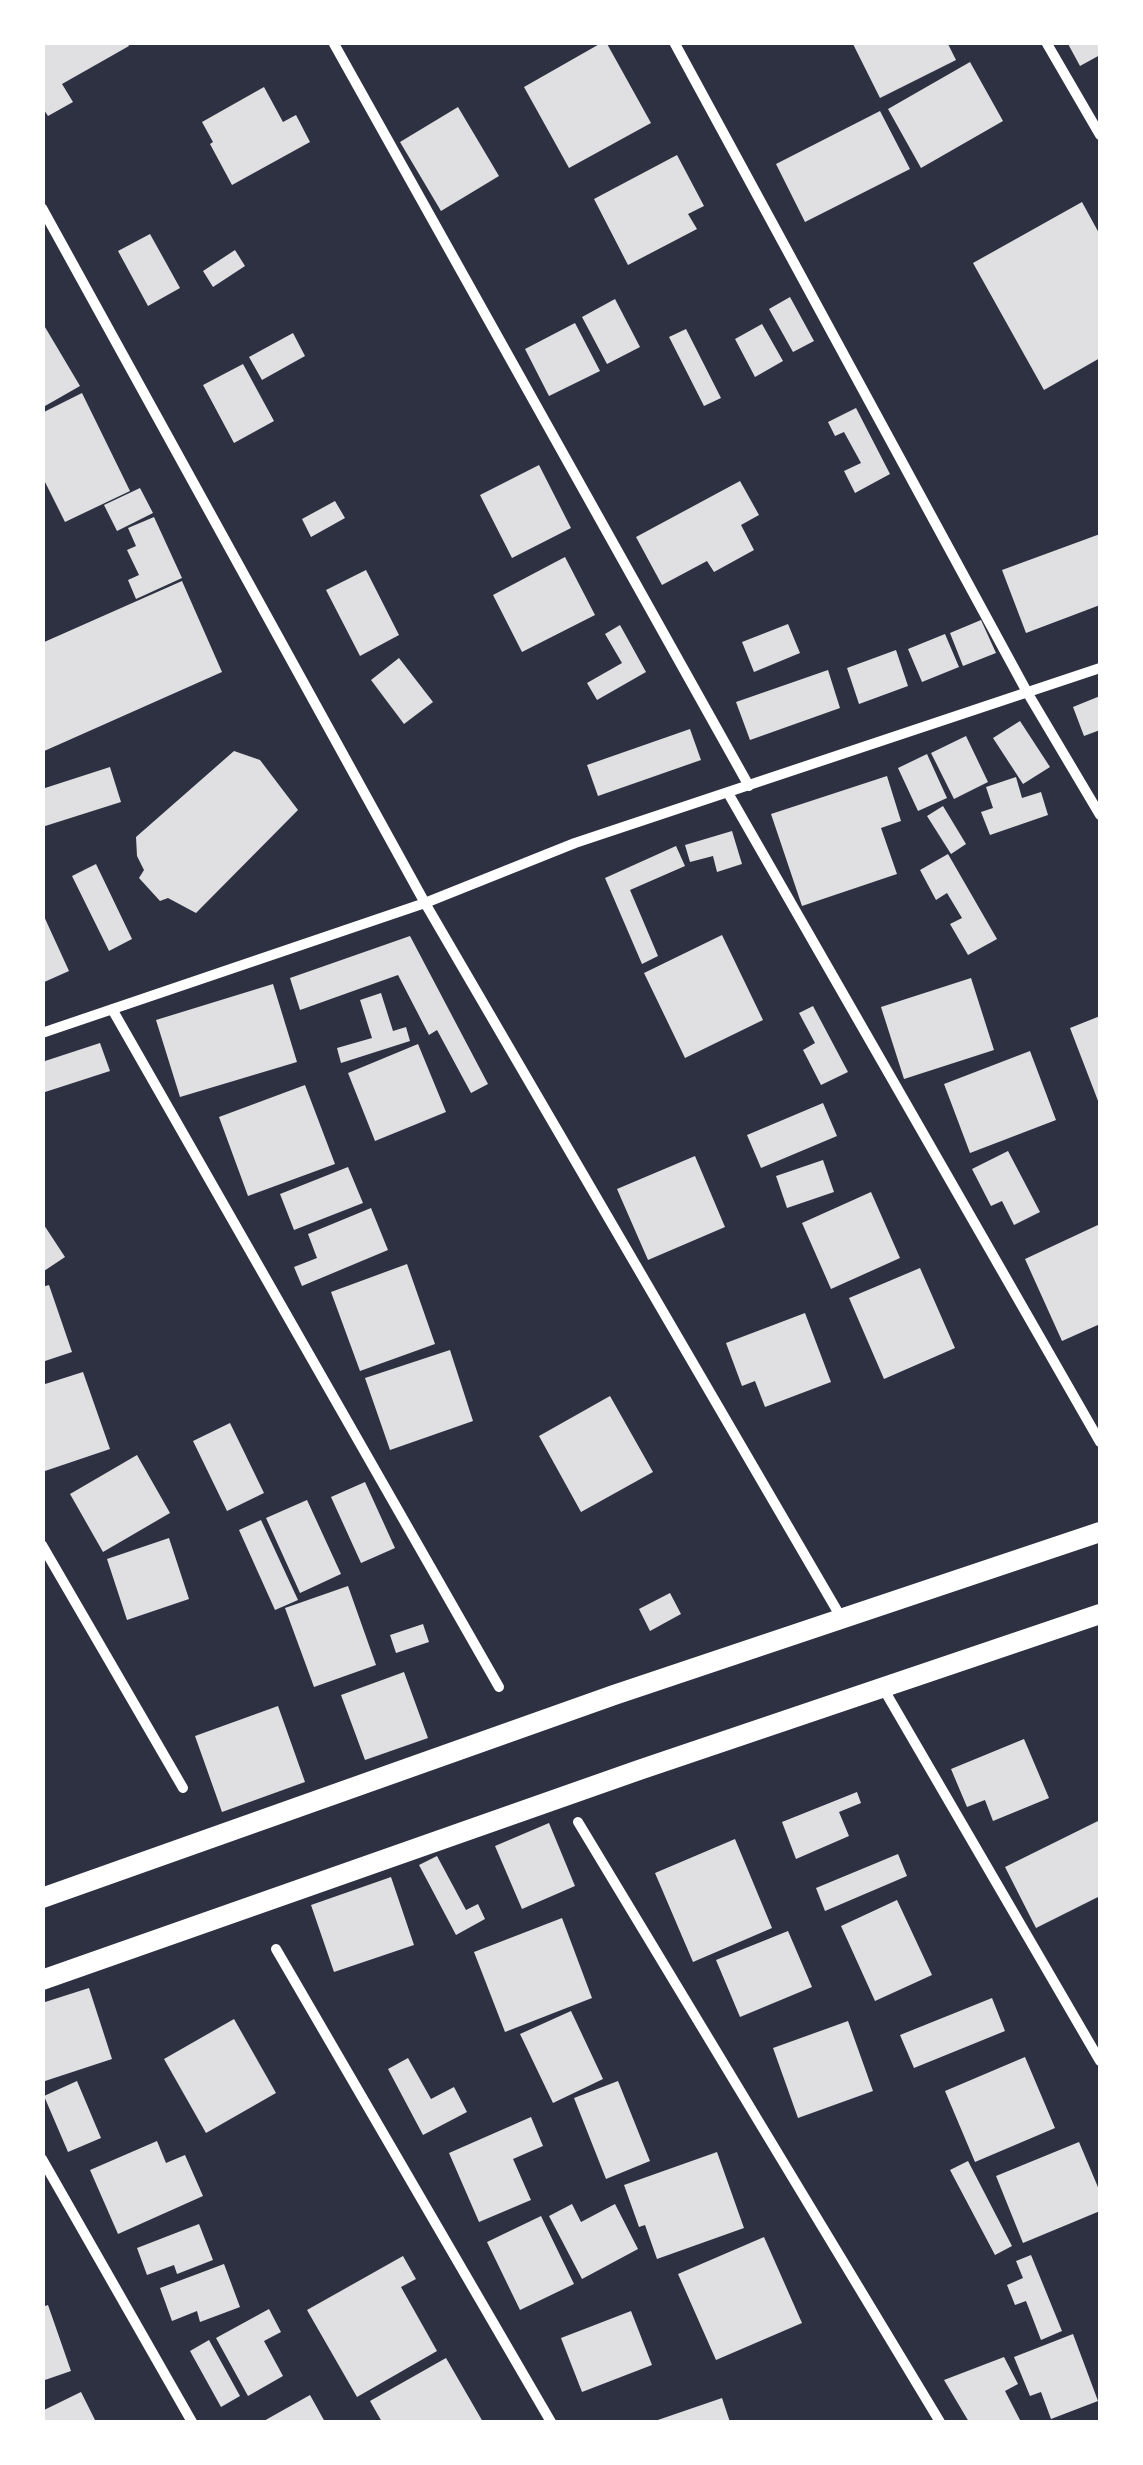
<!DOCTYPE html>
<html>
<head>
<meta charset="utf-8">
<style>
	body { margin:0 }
	#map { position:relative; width:1143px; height:2465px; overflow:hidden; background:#2d3142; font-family:Cabin,sans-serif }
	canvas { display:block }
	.frame { position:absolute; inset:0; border:45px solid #fff; pointer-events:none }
</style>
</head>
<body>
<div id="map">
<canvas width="1143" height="2465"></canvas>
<div class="frame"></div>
</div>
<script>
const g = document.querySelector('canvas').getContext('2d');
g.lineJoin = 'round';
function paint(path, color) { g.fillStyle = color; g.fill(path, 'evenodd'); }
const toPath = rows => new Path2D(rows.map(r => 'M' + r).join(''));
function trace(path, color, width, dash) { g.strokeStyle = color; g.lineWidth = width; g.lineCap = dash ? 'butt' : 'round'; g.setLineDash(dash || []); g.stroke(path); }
const building = toPath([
	[42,42,127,42,129,46,62,84,73,102,48,116,42,107],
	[603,42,606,42,651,123,569,168,524,87],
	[852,42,947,42,956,60,880,98],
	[1067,42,1100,42,1100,55,1080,66],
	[970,62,1003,121,921,168,888,109],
	[264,87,283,122,296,115,310,142,232,185,210,144,213,142,202,122],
	[458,107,499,176,441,211,400,142],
	[880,111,910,169,805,222,776,164],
	[677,155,704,206,688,214,697,229,628,265,594,199],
	[1082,202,1100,235,1100,358,1044,390,973,263],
	[150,234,180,288,148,306,118,251],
	[235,250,245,266,213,287,203,271],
	[790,297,814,341,793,352,769,309],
	[615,299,640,347,607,364,582,317],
	[42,322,80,386,45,406,42,403],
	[575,323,600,371,549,396,525,349],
	[762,324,783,361,755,377,735,339],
	[686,329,721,398,704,406,669,337],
	[293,333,305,356,262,380,249,357],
	[243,364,274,421,234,443,203,385],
	[82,393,130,491,65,522,42,476,42,413],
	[856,408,890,474,855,493,844,471,861,463,844,432,835,436,828,422],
	[539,465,571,528,512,558,480,495],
	[740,481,759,515,741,525,754,550,714,572,707,561,662,585,636,537],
	[140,488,153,513,117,531,104,505],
	[335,501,345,518,311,537,302,519],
	[154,517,182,578,136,599,128,580,139,575,127,550,136,546,128,528],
	[1100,534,1100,605,1026,633,1002,570],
	[565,557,595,615,522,652,493,595],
	[366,570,399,635,360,656,326,590],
	[182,581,222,672,42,752,42,643],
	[981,620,996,653,963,666,950,633],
	[788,624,800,653,754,672,742,642],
	[620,625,646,672,597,700,587,683,622,663,605,634],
	[945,634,959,667,922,682,908,649],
	[896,650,908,686,859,704,847,668],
	[399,658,433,702,404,724,371,680],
	[828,670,840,708,750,740,736,702],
	[1100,696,1100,730,1084,736,1073,707],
	[1020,721,1050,767,1023,784,993,738],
	[690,729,701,760,598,796,587,765],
	[966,736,988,782,954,799,931,753],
	[234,751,260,760,298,810,196,913,168,898,160,901,139,878,144,870,137,856,136,837],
	[927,754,947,798,918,811,898,768],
	[110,767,121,802,42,827,42,789],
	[887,776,901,821,881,828,897,874,802,906,771,814],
	[1016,777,1022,798,1041,792,1048,815,990,835,981,812,993,808,986,787],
	[943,806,966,844,951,854,927,816],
	[732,831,742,864,717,872,713,856,690,862,685,845],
	[676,846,685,866,630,890,658,956,642,964,605,878],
	[948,854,997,939,968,955,950,924,962,918,947,893,936,900,920,870],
	[96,864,132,939,109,951,72,876],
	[42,912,69,971,42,983],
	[722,935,763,1020,685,1058,644,973],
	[410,936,488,1084,471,1093,437,1030,429,1035,398,975,300,1010,290,978],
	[971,978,994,1050,904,1079,881,1007],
	[273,984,297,1062,180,1097,156,1020],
	[381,993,393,1031,406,1027,410,1041,341,1063,337,1048,372,1038,360,1000],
	[813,1006,848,1072,821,1085,803,1050,815,1043,799,1013],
	[1100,1016,1100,1106,1070,1028],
	[100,1043,110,1071,42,1093,42,1062],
	[418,1044,446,1112,375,1141,348,1073],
	[1030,1051,1056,1120,970,1153,944,1084],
	[305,1085,335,1164,248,1196,219,1117],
	[823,1103,837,1136,761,1168,747,1135],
	[1008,1151,1040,1212,1014,1225,1002,1201,991,1206,972,1169],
	[695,1156,725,1227,648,1260,617,1189],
	[823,1160,834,1192,787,1208,776,1176],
	[348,1167,363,1203,294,1230,280,1194],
	[871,1192,900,1258,831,1289,802,1223],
	[371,1208,388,1250,302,1286,294,1267,317,1258,308,1234],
	[42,1222,65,1257,44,1271,42,1268],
	[1100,1224,1100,1324,1062,1341,1025,1259],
	[407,1264,435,1344,360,1371,331,1292],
	[920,1268,955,1348,884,1379,849,1298],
	[49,1285,72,1352,42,1362,42,1287],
	[805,1313,831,1382,765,1407,755,1381,742,1386,726,1343],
	[450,1350,473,1421,390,1450,365,1378],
	[83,1372,110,1449,42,1472,42,1385],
	[610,1396,653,1472,581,1512,539,1436],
	[230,1423,264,1493,227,1511,193,1441],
	[137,1455,170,1513,103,1552,70,1494],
	[365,1482,395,1548,361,1563,331,1497],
	[307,1500,341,1574,300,1593,266,1518],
	[261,1520,298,1600,275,1610,239,1530],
	[169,1538,189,1599,127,1620,107,1559],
	[348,1586,376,1665,314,1687,285,1608],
	[670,1593,681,1614,650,1631,639,1609],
	[423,1624,429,1642,396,1653,390,1635],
	[404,1672,428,1738,365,1760,341,1695],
	[278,1706,305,1782,222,1812,195,1736],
	[1024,1739,1049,1798,993,1821,985,1800,967,1807,951,1769],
	[857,1792,861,1803,839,1812,849,1836,796,1859,782,1822],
	[1100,1820,1100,1896,1036,1928,1005,1867],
	[549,1823,575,1886,522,1909,495,1846],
	[735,1839,772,1928,693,1962,655,1873],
	[898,1854,907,1876,825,1911,816,1888],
	[437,1856,466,1910,478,1904,485,1919,456,1935,419,1865],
	[391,1877,414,1945,334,1972,311,1905],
	[897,1900,932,1975,875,2001,841,1926],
	[562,1918,592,1998,505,2032,474,1952],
	[788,1931,812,1987,740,2017,716,1960],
	[89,1988,112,2059,42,2082,42,2003],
	[992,1998,1005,2031,914,2068,900,2035],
	[571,2011,603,2079,553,2103,520,2034],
	[234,2019,276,2093,206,2133,164,2059],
	[848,2021,873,2091,798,2118,773,2048],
	[1025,2057,1055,2128,975,2162,945,2091],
	[408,2058,431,2099,454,2087,467,2112,423,2135,388,2069],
	[77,2081,101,2138,68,2152,44,2096],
	[618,2081,650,2161,606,2179,574,2098],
	[531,2117,543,2146,513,2159,531,2200,479,2222,449,2153],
	[157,2141,166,2163,185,2155,203,2196,118,2234,90,2170],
	[1079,2142,1100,2192,1100,2211,1023,2243,996,2176],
	[717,2152,744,2228,657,2259,645,2225,639,2227,624,2185],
	[968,2161,1012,2246,995,2255,950,2170],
	[572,2204,581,2222,615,2204,638,2249,582,2279,549,2216],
	[541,2216,574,2284,520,2310,487,2242],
	[199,2224,213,2260,177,2274,174,2265,147,2275,137,2248],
	[764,2237,802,2323,716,2360,678,2274],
	[1031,2255,1062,2331,1041,2340,1026,2301,1015,2305,1007,2285,1023,2278,1016,2261],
	[403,2256,416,2279,401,2287,437,2351,357,2397,307,2310],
	[224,2264,240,2307,200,2322,197,2311,172,2321,160,2288],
	[48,2305,71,2371,42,2381,42,2307],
	[269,2309,281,2332,264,2341,283,2376,248,2396,216,2338],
	[631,2311,652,2365,582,2392,561,2338],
	[1073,2334,1098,2401,1051,2419,1041,2392,1030,2396,1014,2357],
	[209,2340,240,2396,221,2407,190,2351],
	[1004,2357,1018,2384,1005,2391,1021,2422,969,2422,944,2380],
	[446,2358,483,2422,382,2422,370,2401],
	[81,2392,96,2422,42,2422,42,2411],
	[310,2395,325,2422,262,2422],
	[722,2398,730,2422,652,2422]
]);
const minor = toPath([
	[333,42,749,786],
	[674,42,1027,692,1100,815],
	[1046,42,1100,135],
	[42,208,425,903,842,1619],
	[728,793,1100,1442],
	[112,1009,499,1687],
	[42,1033,425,903,575,843,1100,668],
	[42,1545,183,1788],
	[883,1688,1100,2061],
	[578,1822,940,2422],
	[276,1949,551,2422],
	[42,2159,192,2422]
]);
const secondary = toPath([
	[42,1898,614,1695,1100,1532],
	[42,1980,639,1770,1100,1614]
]);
paint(building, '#e0e0e3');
trace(minor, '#fff', 10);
trace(secondary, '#fff', 20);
</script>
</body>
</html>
